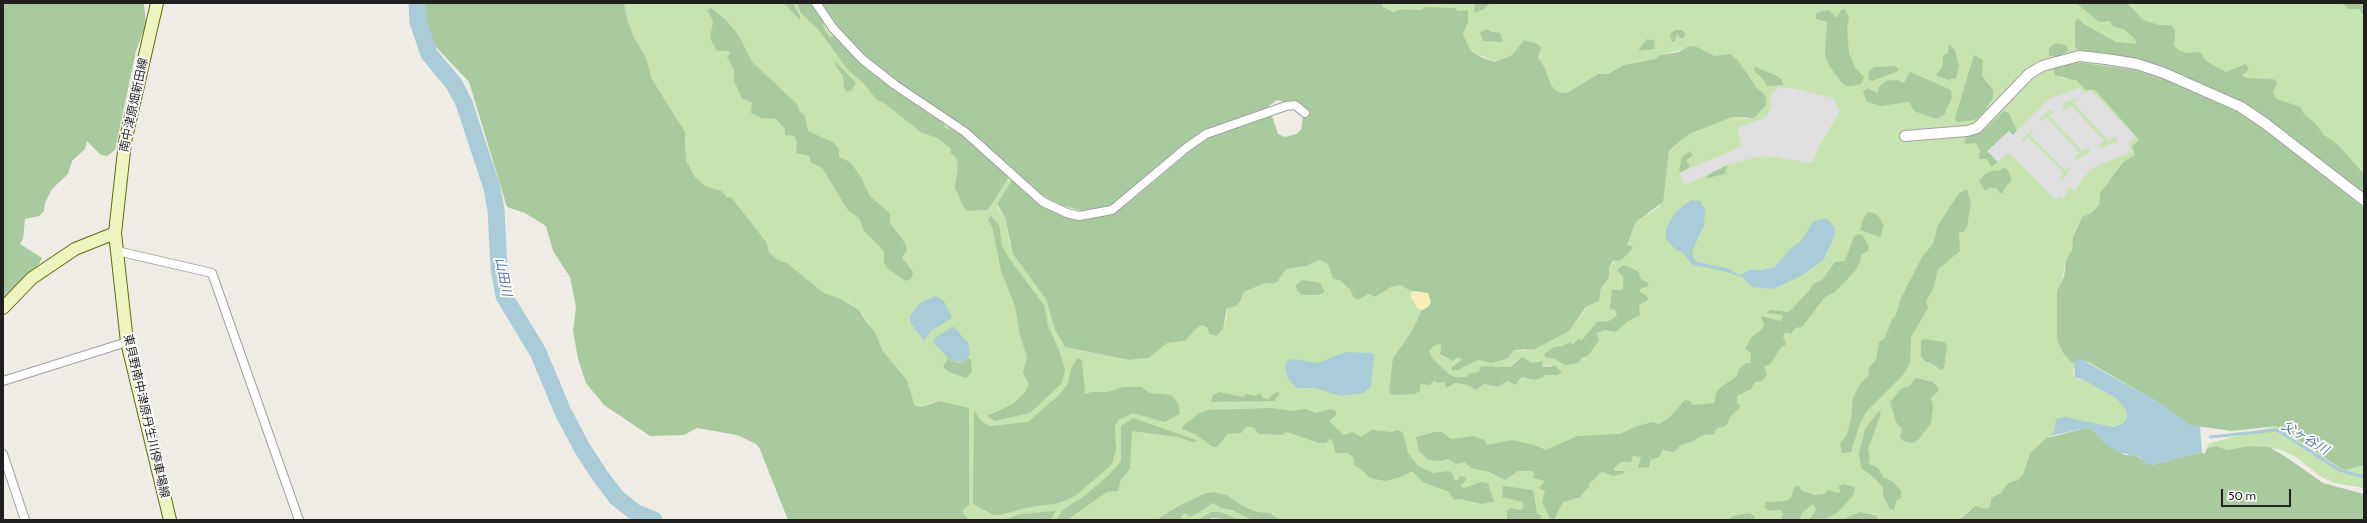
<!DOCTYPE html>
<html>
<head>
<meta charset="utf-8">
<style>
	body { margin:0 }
	#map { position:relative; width:2367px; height:523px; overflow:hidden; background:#efece6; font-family:Cabin,sans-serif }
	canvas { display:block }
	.frame { position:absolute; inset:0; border:4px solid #1f1f1f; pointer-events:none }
	.scale { position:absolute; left:2221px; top:489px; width:70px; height:18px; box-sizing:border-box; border:2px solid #1f1f1f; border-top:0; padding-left:5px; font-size:12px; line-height:14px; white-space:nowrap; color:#1f1f1f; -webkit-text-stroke:3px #fff; paint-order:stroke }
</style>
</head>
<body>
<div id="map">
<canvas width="2367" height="523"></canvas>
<div class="frame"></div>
<div class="scale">50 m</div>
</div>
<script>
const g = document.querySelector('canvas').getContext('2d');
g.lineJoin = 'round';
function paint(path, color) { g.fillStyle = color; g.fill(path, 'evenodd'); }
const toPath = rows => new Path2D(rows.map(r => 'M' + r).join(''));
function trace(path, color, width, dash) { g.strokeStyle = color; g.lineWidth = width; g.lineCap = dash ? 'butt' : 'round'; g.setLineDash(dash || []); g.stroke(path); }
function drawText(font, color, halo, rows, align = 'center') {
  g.font = font + ' Cabin,"Noto Sans JP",sans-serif'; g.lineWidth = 3.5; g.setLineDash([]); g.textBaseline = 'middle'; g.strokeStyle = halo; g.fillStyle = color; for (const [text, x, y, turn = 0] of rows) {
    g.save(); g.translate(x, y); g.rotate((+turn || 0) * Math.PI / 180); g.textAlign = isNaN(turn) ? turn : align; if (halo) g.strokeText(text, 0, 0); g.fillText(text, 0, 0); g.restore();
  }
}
const grass = toPath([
	[624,3,815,3,941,118,1013,178,997,204,998,208,1005,217,1010,244,1046,299,1055,330,1065,347,1129,360,1149,358,1167,343,1185,341,1198,327,1202,325,1221,333,1226,320,1228,308,1240,303,1244,292,1265,283,1273,284,1277,282,1285,269,1306,266,1320,260,1328,264,1333,279,1341,281,1350,290,1353,297,1368,294,1375,297,1391,287,1401,285,1410,291,1420,293,1428,307,1422,310,1413,329,1396,353,1390,384,1427,384,1435,380,1467,385,1476,390,1484,384,1497,387,1504,381,1519,382,1522,377,1533,380,1545,375,1558,375,1556,369,1550,365,1542,367,1534,363,1517,360,1510,367,1483,366,1479,372,1470,373,1467,377,1455,377,1449,374,1433,359,1428,351,1435,345,1441,344,1440,354,1448,359,1459,357,1463,361,1452,371,1458,370,1478,360,1491,363,1500,361,1508,358,1514,350,1524,351,1569,331,1587,307,1599,301,1601,288,1609,277,1609,268,1627,246,1636,222,1660,206,1669,152,1689,134,1706,126,1732,117,1748,119,1763,93,1757,88,1738,60,1730,54,1715,56,1708,52,1685,49,1660,55,1655,59,1624,65,1608,74,1598,74,1567,93,1558,92,1551,85,1544,66,1538,58,1541,48,1538,44,1524,40,1512,55,1495,62,1471,51,1463,34,1468,23,1459,11,1402,9,1393,12,1383,7,1382,3,2364,3,2364,208,2264,129,2238,112,2162,78,2135,70,2076,62,2061,78,2072,79,2081,84,2083,88,2095,90,2139,140,2135,155,2123,162,2100,193,2099,205,2091,213,2082,217,2079,222,2073,237,2072,250,2064,267,2057,340,2063,353,2071,362,2074,363,2073,374,2077,379,2085,381,2116,398,2126,410,2127,418,2126,422,2118,427,2099,426,2088,422,2054,432,2050,436,2052,436,2030,453,2023,474,2018,481,2008,483,2001,493,1991,498,1990,507,1986,509,1970,509,1959,520,1280,520,1270,513,1258,512,1243,506,1227,495,1214,492,1206,493,1180,505,1156,520,969,520,963,513,964,509,969,505,969,408,933,402,921,407,915,406,907,380,883,351,874,330,869,326,863,314,851,304,824,293,787,263,778,260,769,252,767,243,729,198,722,191,705,186,695,177,686,160,686,138,680,124,652,79,646,58,634,37,628,22],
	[2277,426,2340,468,2346,470,2364,465,2364,488,2334,483,2323,478,2294,456,2278,449,2249,446,2227,450,2216,446,2207,448,2209,443],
	[1213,503,1221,508,1232,510,1252,520,1240,520,1220,512,1208,514,1198,520,1181,520,1182,515,1195,515]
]);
const forest = toPath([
	[3,3,144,3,146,24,136,51,115,150,107,156,101,155,87,141,85,149,72,161,68,174,52,189,45,203,44,211,39,216,25,219,23,239,20,244,42,258,39,264,3,297],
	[414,3,624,3,628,22,634,37,646,58,652,79,685,132,686,160,695,177,705,186,722,191,727,197,731,197,767,243,769,252,778,260,787,263,824,293,841,299,859,310,869,326,874,330,883,351,907,380,915,406,921,407,939,401,969,408,969,505,964,509,963,513,969,520,788,520,759,447,756,444,737,435,697,428,684,435,650,436,604,405,586,383,578,359,573,331,576,307,570,277,553,251,546,226,525,213,507,207,469,82,437,48,433,45,429,48,423,46],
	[784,3,793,3,800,16,800,20],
	[797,3,815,3,824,17,823,27,830,37,835,35,941,118,945,128,952,130,956,128,1010,175,990,207,986,210,968,211,963,206,955,188,958,167,957,159,950,152,951,149,938,138,922,133,883,102,877,100,863,83,849,71,817,28,801,13],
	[820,3,1382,3,1383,7,1393,12,1402,9,1421,10,1426,7,1454,8,1459,11,1468,10,1468,23,1463,34,1471,51,1483,58,1495,62,1512,55,1524,40,1538,44,1541,48,1538,58,1544,66,1551,85,1558,92,1567,93,1598,74,1608,74,1624,65,1655,59,1660,55,1679,52,1689,46,1697,47,1715,56,1730,54,1738,60,1757,88,1763,93,1766,98,1766,105,1754,118,1732,117,1689,134,1669,151,1663,202,1636,222,1627,245,1633,247,1628,254,1621,260,1613,261,1609,268,1609,277,1601,288,1599,301,1586,307,1569,331,1535,349,1514,350,1508,358,1500,361,1491,363,1478,360,1458,370,1452,371,1452,367,1462,360,1458,357,1453,361,1440,354,1441,344,1435,345,1429,351,1433,359,1449,374,1455,377,1467,377,1469,373,1479,372,1480,367,1483,366,1510,367,1522,357,1532,363,1543,361,1542,367,1555,366,1562,372,1558,375,1545,375,1542,378,1533,380,1522,377,1515,385,1508,381,1497,387,1484,384,1476,390,1467,385,1455,383,1446,388,1445,382,1437,383,1435,380,1429,385,1420,384,1420,391,1415,394,1393,395,1389,392,1393,358,1413,329,1422,310,1428,307,1423,292,1410,291,1401,285,1391,287,1375,297,1368,294,1358,300,1353,297,1350,290,1341,281,1333,279,1328,264,1320,260,1306,266,1286,269,1277,282,1273,284,1265,283,1244,292,1240,302,1235,307,1227,308,1223,329,1217,336,1209,334,1208,328,1202,325,1198,327,1185,341,1167,343,1149,358,1129,360,1065,347,1055,330,1046,299,1013,254,1005,217,997,204,1013,178,1040,203,1080,218,1103,216,1128,203,1208,136,1271,113,1278,134,1285,137,1296,134,1301,130,1303,116,1290,103,1277,100,1261,112,1215,129,1114,206,1094,212,1078,210,1057,204,1031,188,864,58,835,26],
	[1475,3,1488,3,1489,4,1484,9,1477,12,1474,12],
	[2076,3,2127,3,2143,20,2159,25,2171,25,2175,30,2174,46,2180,51,2187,53,2200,52,2206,61,2226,72,2246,64,2249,70,2242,75,2246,78,2273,79,2277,82,2273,93,2277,99,2300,107,2305,115,2315,123,2324,135,2337,144,2364,174,2364,194,2271,121,2243,103,2209,87,2080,51,2075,47,2075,22,2078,18,2084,24,2116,42,2137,44,2135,39,2125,30,2112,26,2110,21,2099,22],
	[2342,3,2364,3,2364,17,2359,9,2348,9],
	[711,8,726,20,739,36,752,62,797,104,799,111,805,116,808,131,834,143,839,149,839,157,850,162,861,177,869,195,890,214,890,223,905,243,907,250,902,258,913,272,911,279,906,281,887,268,884,262,884,251,864,231,859,218,848,210,822,168,810,162,810,156,796,153,797,141,794,136,785,135,785,129,776,119,761,118,751,113,752,103,742,98,734,81,734,70,727,57,730,53,728,51,717,51,710,38,713,21,707,10],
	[1845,9,1849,18,1847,28,1849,53,1856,69,1864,77,1861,84,1852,86,1847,86,1842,83,1830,67,1825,56,1827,22,1816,19,1816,14,1820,12,1829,10,1836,17,1838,17,1841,10],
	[1486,29,1492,32,1500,33,1503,42,1483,41,1480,33],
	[1675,30,1681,30,1685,33,1685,36,1681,39,1677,34,1675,41,1672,42,1670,34],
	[1647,39,1655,41,1654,49,1638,51],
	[2055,43,2067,45,2068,51,2059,56,2049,56,2049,48],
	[1949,45,1955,50,1959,66,1956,78,1948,80,1936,75,1942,67,1943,56,1948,53],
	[1974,55,1983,60,1982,76,1993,90,1993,98,1982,114,1974,120,1957,122,1955,118],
	[835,61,856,83,851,91,846,92,844,88,843,76,836,66],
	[2076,62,2135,70,2162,78,2238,112,2264,129,2364,208,2364,465,2346,470,2340,468,2277,426,2232,431,2189,425,2158,402,2088,362,2077,360,2074,363,2071,362,2063,353,2057,340,2057,291,2064,277,2066,260,2072,250,2073,237,2082,217,2091,213,2099,205,2100,193,2123,162,2135,155,2132,146,2139,140,2095,90,2086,90,2077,81,2055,75,2053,67],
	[1896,66,1899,70,1896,72,1872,81,1869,80,1868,73,1874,67],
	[1756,67,1777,76,1782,80,1783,85,1767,86,1763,79,1755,72,1754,68],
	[1910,72,1951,90,1952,97,1944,115,1936,119,1914,111,1909,102,1881,106,1867,102,1863,92,1867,88,1878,93,1879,87,1886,81,1897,80,1904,83],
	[2004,111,2009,113,2017,131,2013,135,2009,131,1988,151,1998,162,1991,167,1987,159,1979,159,1980,151,1976,143,1966,144,1964,141,1967,136,1985,129],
	[1690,151,1693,155,1686,161,1690,166,1682,172,1679,171,1682,157],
	[1727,165,1725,174,1707,178,1708,175],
	[2002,168,2007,169,2012,180,2006,186,2002,193,1999,193,1998,189,1990,187,1985,191,1979,181,1985,174,1993,170,2000,171],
	[1967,189,1971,203,1967,226,1964,232,1959,232,1960,251,1938,269,1933,289,1926,301,1928,308,1911,337,1910,363,1904,374,1866,412,1859,426,1851,452,1842,453,1840,444,1847,434,1851,418,1853,398,1861,382,1868,377,1869,368,1876,360,1879,342,1885,338,1892,319,1896,315,1901,298,1922,257,1933,244,1938,225,1959,193],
	[1871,212,1878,215,1884,226,1880,237,1860,230,1863,220,1867,213],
	[991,216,999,225,1002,246,1011,261,1044,305,1048,326,1059,350,1065,370,1061,384,1030,413,995,421,987,416,1013,404,1026,391,1029,384,1023,373,1027,357,1020,335,1015,306,1001,271,993,230,988,219],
	[1859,234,1863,236,1869,246,1868,251,1861,255,1860,262,1855,271,1835,292,1825,297,1802,327,1795,328,1791,334,1786,332,1783,336,1786,345,1782,346,1770,364,1764,367,1767,374,1762,381,1755,382,1751,389,1737,396,1737,403,1741,406,1731,416,1726,426,1717,428,1714,434,1703,435,1691,442,1682,444,1674,452,1662,450,1659,457,1650,460,1649,467,1638,468,1641,457,1633,456,1631,462,1621,462,1614,468,1614,471,1625,471,1623,474,1613,476,1603,472,1599,473,1595,479,1589,483,1589,487,1580,497,1563,502,1554,520,1550,519,1542,502,1545,491,1539,488,1545,481,1533,478,1534,473,1532,471,1518,471,1505,480,1489,472,1471,468,1465,462,1456,464,1448,459,1441,461,1428,460,1419,451,1416,437,1435,432,1442,432,1451,439,1474,436,1484,440,1487,445,1512,440,1534,445,1546,450,1577,436,1620,434,1637,426,1653,422,1659,424,1669,418,1685,400,1690,401,1693,405,1714,403,1717,390,1737,376,1739,369,1746,363,1750,363,1751,353,1745,349,1751,338,1762,329,1764,325,1761,318,1762,316,1780,321,1783,318,1782,315,1767,313,1770,310,1788,312,1792,309,1809,291,1813,284,1822,280,1835,262,1845,261,1854,236],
	[1624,265,1638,271,1641,279,1649,284,1647,287,1641,288,1640,292,1647,296,1648,300,1639,305,1640,315,1628,321,1616,332,1605,330,1596,333,1599,340,1588,356,1581,358,1579,363,1565,365,1555,359,1545,357,1544,354,1554,347,1563,346,1570,342,1573,345,1578,339,1582,340,1597,322,1609,321,1615,317,1617,315,1615,310,1610,308,1612,290,1623,290,1623,277,1617,270],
	[1302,280,1320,283,1325,292,1318,295,1302,295,1297,290,1296,285],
	[1923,339,1944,342,1947,345,1944,368,1941,370,1930,362,1926,362,1921,356,1921,341],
	[968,357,971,360,972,372,966,378,949,372,943,367,948,358,951,361,960,363,964,362],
	[1078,358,1082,360,1085,394,1092,392,1108,392,1123,387,1141,387,1150,393,1171,395,1178,403,1180,414,1164,422,1133,413,1118,420,1115,426,1116,449,1112,464,1078,494,1071,498,1059,503,1025,508,1000,515,994,515,973,504,974,411,983,423,991,426,1028,422,1060,394,1068,383,1071,368],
	[1917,378,1933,382,1937,386,1939,390,1931,398,1933,407,1931,423,1918,440,1913,443,1905,442,1900,437,1902,429,1896,422,1890,402,1902,388,1909,387,1914,379],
	[1219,392,1243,397,1246,394,1255,396,1260,393,1263,398,1268,399,1276,392,1280,393,1274,401,1211,402,1213,395],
	[1272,408,1291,411,1305,409,1316,413,1331,409,1336,411,1336,415,1329,421,1344,435,1352,432,1361,437,1372,430,1392,432,1398,430,1403,433,1408,453,1418,466,1433,473,1449,471,1453,474,1454,480,1458,480,1460,476,1465,477,1466,480,1460,486,1464,488,1481,482,1488,483,1494,502,1481,504,1461,499,1454,500,1449,492,1423,482,1412,471,1401,477,1385,481,1370,478,1362,470,1354,465,1354,458,1348,453,1336,453,1331,438,1326,443,1319,443,1287,432,1282,435,1260,434,1256,432,1255,428,1247,426,1241,433,1228,434,1217,447,1213,447,1195,434,1182,429,1183,426,1199,413,1208,410],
	[1879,411,1881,413,1868,449,1870,460,1868,463,1878,468,1884,478,1892,481,1901,491,1901,498,1896,501,1894,510,1890,509,1883,496,1883,488,1875,478,1861,468,1859,453,1865,429],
	[1133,418,1199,441,1193,442,1178,437,1132,431,1130,469,1121,479,1118,491,1107,492,1067,520,1056,520,1064,509,1083,497,1110,474,1121,461,1121,426],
	[2086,428,2094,431,2105,443,2125,455,2135,455,2152,465,2202,452,2203,454,2205,453,2207,448,2216,446,2227,450,2249,446,2269,447,2286,457,2323,483,2364,494,2364,520,1959,520,1975,506,1986,509,1990,507,1991,498,2001,493,2008,483,2018,480,2023,474,2030,453,2047,438],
	[1843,484,1855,487,1853,496,1836,514,1827,518,1810,519,1816,510,1813,504,1803,512,1799,520,1781,520,1783,514,1781,510,1770,511,1764,507,1766,502,1785,501,1791,498,1794,487,1799,486,1802,491,1815,495,1824,494,1828,490,1838,493,1840,492,1839,486],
	[1503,486,1533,490,1537,513,1542,516,1541,518,1538,520,1507,520,1507,511,1510,508,1521,510,1524,507,1522,502,1502,497],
	[1214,492,1227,495,1243,506,1258,512,1270,513,1280,520,1252,520,1232,510,1221,508,1213,503,1195,515,1189,517,1186,514,1182,515,1181,520,1156,520,1180,505,1206,493],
	[1056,511,1050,520,1004,520,1020,514],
	[1211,512,1220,512,1240,520,1211,518,1208,520,1198,520],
	[1860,512,1877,516,1877,520,1842,520],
	[1750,513,1755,517,1754,520,1728,520,1733,516]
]);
const sand = toPath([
	[1413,291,1428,293,1431,302,1428,307,1422,310,1417,308,1410,295]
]);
const parking = toPath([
	[1779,87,1796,89,1834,98,1840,111,1821,143,1812,163,1767,156,1754,158,1729,164,1685,185,1680,173,1742,146,1737,128,1765,118,1772,107,1770,96],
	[2080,88,2086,94,2090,89,2135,136,2129,143,2132,152,2094,167,2082,179,2075,191,2069,188,2063,200,2060,196,2055,200,2009,152,1998,162,1987,151,2009,131,2013,135,2050,98],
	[2078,98,2073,103,2109,141,2115,136,2118,141,2101,148,2099,145,2104,141,2071,105,2065,110,2063,108,2063,103],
	[2051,109,2054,112,2049,116,2082,151,2089,148,2090,152,2076,160,2075,157,2080,153,2047,118,2040,122,2040,118],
	[2034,128,2030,135,2065,171,2068,167,2071,167,2062,181,2060,179,2064,173,2028,137,2024,142,2021,141]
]);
const water = toPath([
	[1691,200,1700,201,1705,210,1704,225,1692,252,1694,259,1698,262,1726,268,1740,275,1750,270,1762,270,1775,267,1788,251,1802,240,1814,221,1826,218,1834,227,1835,234,1824,259,1803,275,1773,289,1752,287,1742,277,1723,271,1693,265,1682,252,1675,249,1666,239,1666,229,1673,216,1678,210],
	[936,296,944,301,952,318,931,331,924,341,911,324,910,316,920,303],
	[952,327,954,327,968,343,970,354,964,362,951,361,933,342,935,338],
	[1345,352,1371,353,1374,355,1371,387,1363,393,1341,396,1315,388,1297,388,1288,379,1285,366,1288,360,1294,359,1318,363],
	[2079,358,2158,402,2189,425,2200,426,2202,452,2152,465,2147,464,2140,457,2118,452,2105,443,2094,431,2086,428,2050,436,2054,432,2056,419,2064,417,2113,427,2122,424,2127,418,2126,410,2116,398,2085,381,2075,377,2074,363]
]);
const stream = toPath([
	[2210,437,2277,430,2339,470,2364,477]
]);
const river = toPath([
	[417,3,418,22,429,54,454,84,464,103,492,188,496,210,499,268,504,296,538,352,563,412,582,448,601,477,617,498,636,513,654,520]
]);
const minor = toPath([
	[816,3,833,28,862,59,895,85,965,132,1043,202,1067,213,1079,216,1112,210,1186,148,1206,134,1286,106,1295,105,1305,113],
	[117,251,212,273,299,520],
	[3,381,127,342],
	[3,454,25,520]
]);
const tertiary = toPath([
	[1905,136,1967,131,1977,128,2029,74,2042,66,2079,56,2106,59,2137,64,2164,73,2241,107,2266,124,2364,200]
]);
const secondary = toPath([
	[157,3,125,142,115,233,127,342,170,520],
	[3,308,32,278,75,249,115,233]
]);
const streetNames = [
	["南中津原畑新田線",134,105,-78],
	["東貝野南中津原丹生川停車場線",146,416,77]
];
const waterNames = [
	["山田川",503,277,79],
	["父ヶ谷川",2305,438,31]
];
paint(grass, '#c7e4b0');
paint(forest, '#a9ca9e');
paint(sand, '#f8efba');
paint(parking, '#dfdfdf');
paint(water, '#aacbd8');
trace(stream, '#aacbd8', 3);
trace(river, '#aacbd8', 17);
trace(minor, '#a0a0a0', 10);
trace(tertiary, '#a0a0a0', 12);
trace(secondary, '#5d6c0f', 14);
trace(minor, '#fff', 8);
trace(tertiary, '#fff', 10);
trace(secondary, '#eef4bf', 12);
drawText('12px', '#1f1f1f', '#fff', streetNames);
drawText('italic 13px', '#5478a6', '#fff', waterNames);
</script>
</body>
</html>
